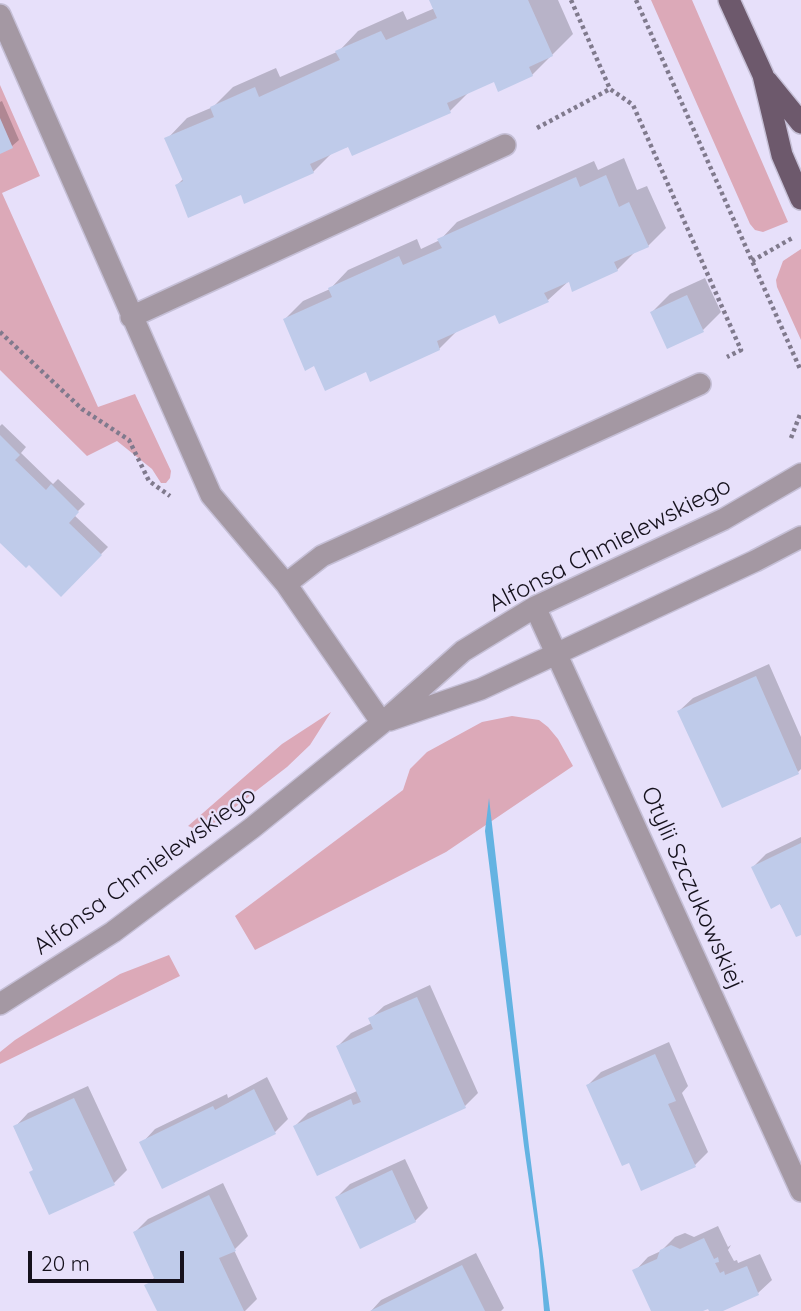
<!DOCTYPE html>
<html>
<head>
<meta charset="utf-8">
<style>
	body { margin:0 }
	#map { position:relative; width:801px; height:1311px; overflow:hidden; background:#e7e0fa; font-family:Quicksand,sans-serif }
	canvas { display:block }
	.scale { position:absolute; left:28px; top:1251px; width:156px; height:32px; box-sizing:border-box; border:4px solid #15111c; border-top:0; padding-left:9px; font-size:21px; line-height:24px; white-space:nowrap; color:#15111c; -webkit-text-stroke:5px #e7e0fa; paint-order:stroke }
</style>
</head>
<body>
<div id="map">
<canvas width="801" height="1311"></canvas>
<div class="scale">20 m</div>
</div>
<script>
const g = document.querySelector('canvas').getContext('2d');
g.lineJoin = 'round';
function paint(path, color) { g.fillStyle = color; g.fill(path, 'evenodd'); }
const toPath = rows => new Path2D(rows.map(r => 'M' + r).join(''));
function trace(path, color, width, dash) { g.strokeStyle = color; g.lineWidth = width; g.lineCap = dash ? 'butt' : 'round'; g.setLineDash(dash || []); g.stroke(path); }
function drawText(font, color, halo, rows, align = 'center') {
  g.font = font + ' Quicksand,sans-serif'; g.lineWidth = 5; g.setLineDash([]); g.textBaseline = 'middle'; g.strokeStyle = halo; g.fillStyle = color; for (const [text, x, y, turn = 0] of rows) {
    g.save(); g.translate(x, y); g.rotate((+turn || 0) * Math.PI / 180); g.textAlign = isNaN(turn) ? turn : align; if (halo) g.strokeText(text, 0, 0); g.fillText(text, 0, 0); g.restore();
  }
}
const green = toPath([
	[651,0,692,0,788,222,763,232,755,230,750,224],
	[0,85,40,176,2,193,98,407,135,394,171,471,170,478,166,483,161,483,152,469,117,441,87,456,0,370],
	[801,249,801,340,777,287,776,280,783,261],
	[331,712,310,745,287,767,203,832,188,826,282,744],
	[512,716,539,720,548,727,558,739,573,766,446,852,255,950,235,916,403,790,410,769,427,752,482,722],
	[169,955,180,976,0,1064,0,1052,15,1040,120,974]
]);
const water = toPath([
	[489,798,529,1147,550,1311,544,1311,539,1250,524,1146,485,831]
]);
const shadow = toPath([
	[431,0,558,0,573,34,532,75,495,80,470,91,450,111,333,152,313,172,242,192,177,185,184,178,167,139,187,118,213,107,233,87,276,68,280,77,339,51,358,31,403,11,407,20,435,8],
	[2,101,19,140,12,146,0,152,0,102],
	[624,158,637,190,647,186,666,228,648,246,635,252,617,270,570,280,548,300,496,312,457,331,439,349,367,370,315,364,285,319,303,301,330,289,348,270,417,239,421,249,440,240,457,222,594,161,598,170],
	[705,278,721,312,703,330,667,347,652,312,670,294],
	[2,424,26,447,21,453,53,484,58,479,85,504,74,515,108,547,61,595,29,563,0,540,0,426],
	[769,664,801,737,801,769,798,772,679,711,693,698],
	[801,837,801,933,753,867,766,854],
	[430,985,478,1093,465,1106,318,1174,295,1126,308,1113,357,1091,338,1046,351,1033,372,1023,370,1019,384,1006],
	[669,1042,688,1086,682,1093,708,1152,695,1165,588,1085,601,1072],
	[267,1077,288,1119,275,1132,142,1143,155,1129,227,1094,228,1098],
	[88,1086,127,1170,114,1183,35,1169,15,1127,28,1113],
	[405,1159,428,1208,415,1221,337,1197,350,1184],
	[223,1183,248,1236,234,1250,257,1299,245,1311,159,1311,146,1286,156,1276,135,1232,148,1219],
	[718,1226,728,1247,731,1245,728,1250,734,1261,737,1260,738,1263,760,1254,772,1280,758,1293,719,1311,711,1311,709,1306,699,1311,653,1311,635,1271,648,1257,661,1251,675,1237,685,1233,694,1237],
	[476,1253,504,1308,501,1311,371,1311,381,1300]
]);
const building = toPath([
	[429,0,528,0,553,56,529,67,533,76,498,92,494,82,447,103,451,113,352,156,348,147,310,164,314,173,244,204,241,195,188,218,175,185,183,181,164,138,214,117,210,107,255,87,259,97,340,60,335,51,381,31,386,40,437,18],
	[0,118,13,148,0,154],
	[606,175,619,207,629,202,649,247,614,262,618,271,572,292,569,282,544,293,549,302,499,324,495,315,437,341,440,350,370,382,366,372,325,391,314,366,305,371,283,319,332,297,328,288,399,256,403,265,442,248,437,239,576,177,580,187],
	[687,295,704,332,667,349,650,312],
	[0,435,20,455,15,460,46,490,51,484,79,512,69,523,102,555,61,597,29,565,26,568,0,543],
	[756,676,799,774,722,808,677,711],
	[801,843,801,935,796,937,780,904,771,909,751,867],
	[417,997,466,1108,317,1176,293,1126,351,1099,353,1105,361,1102,336,1046,373,1029,368,1018],
	[655,1054,676,1101,668,1104,696,1167,641,1191,629,1163,622,1166,586,1085],
	[254,1089,276,1134,162,1189,139,1142,213,1106,215,1110],
	[74,1098,115,1185,49,1215,29,1172,33,1170,13,1126],
	[392,1170,416,1222,360,1249,335,1197],
	[209,1195,236,1251,219,1258,244,1311,157,1311,144,1285,155,1280,133,1232],
	[704,1238,714,1259,718,1257,719,1262,715,1263,720,1273,724,1271,725,1275,747,1266,759,1295,723,1311,709,1311,708,1309,703,1311,651,1311,632,1270,657,1259,660,1250,671,1245,680,1249],
	[462,1265,485,1311,370,1311]
]);
const path = toPath([
	[571,0,610,89,633,105,741,350,727,357],
	[636,0,801,371],
	[537,128,610,89],
	[752,261,794,237],
	[0,332,82,409,129,440,149,481,170,496],
	[791,438,801,412]
]);
const minor = toPath([
	[0,15,211,495,286,584,382,723],
	[131,317,505,145],
	[286,584,322,556,700,384],
	[535,607,801,1191],
	[390,720,481,689,755,561,801,537],
	[0,1004,113,932,252,828,382,723,463,651,535,607,724,519,801,474]
]);
const major = toPath([
	[729,0,763,75,782,155,801,199],
	[767,81,801,123]
]);
const streetNames = [
	["Alfonsa Chmielewskiego",610,545,-27],
	["Alfonsa Chmielewskiego",145,871,-36],
	["Otylii Szczukowskiej",692,888,66]
];
paint(green, '#dca9b8');
paint(water, '#64b3e2');
paint(shadow, '#0003');
paint(building, '#bfcbea');
trace(minor, '#c5bfd6', 24);
trace(major, '#c5bfd6', 24);
trace(path, '#807a8d', 4.5, [3.5, 3.5]);
trace(minor, '#a498a3', 21);
trace(major, '#6d596c', 21);
drawText('24px', '#15111c', '#e7e0fa', streetNames);
</script>
</body>
</html>
